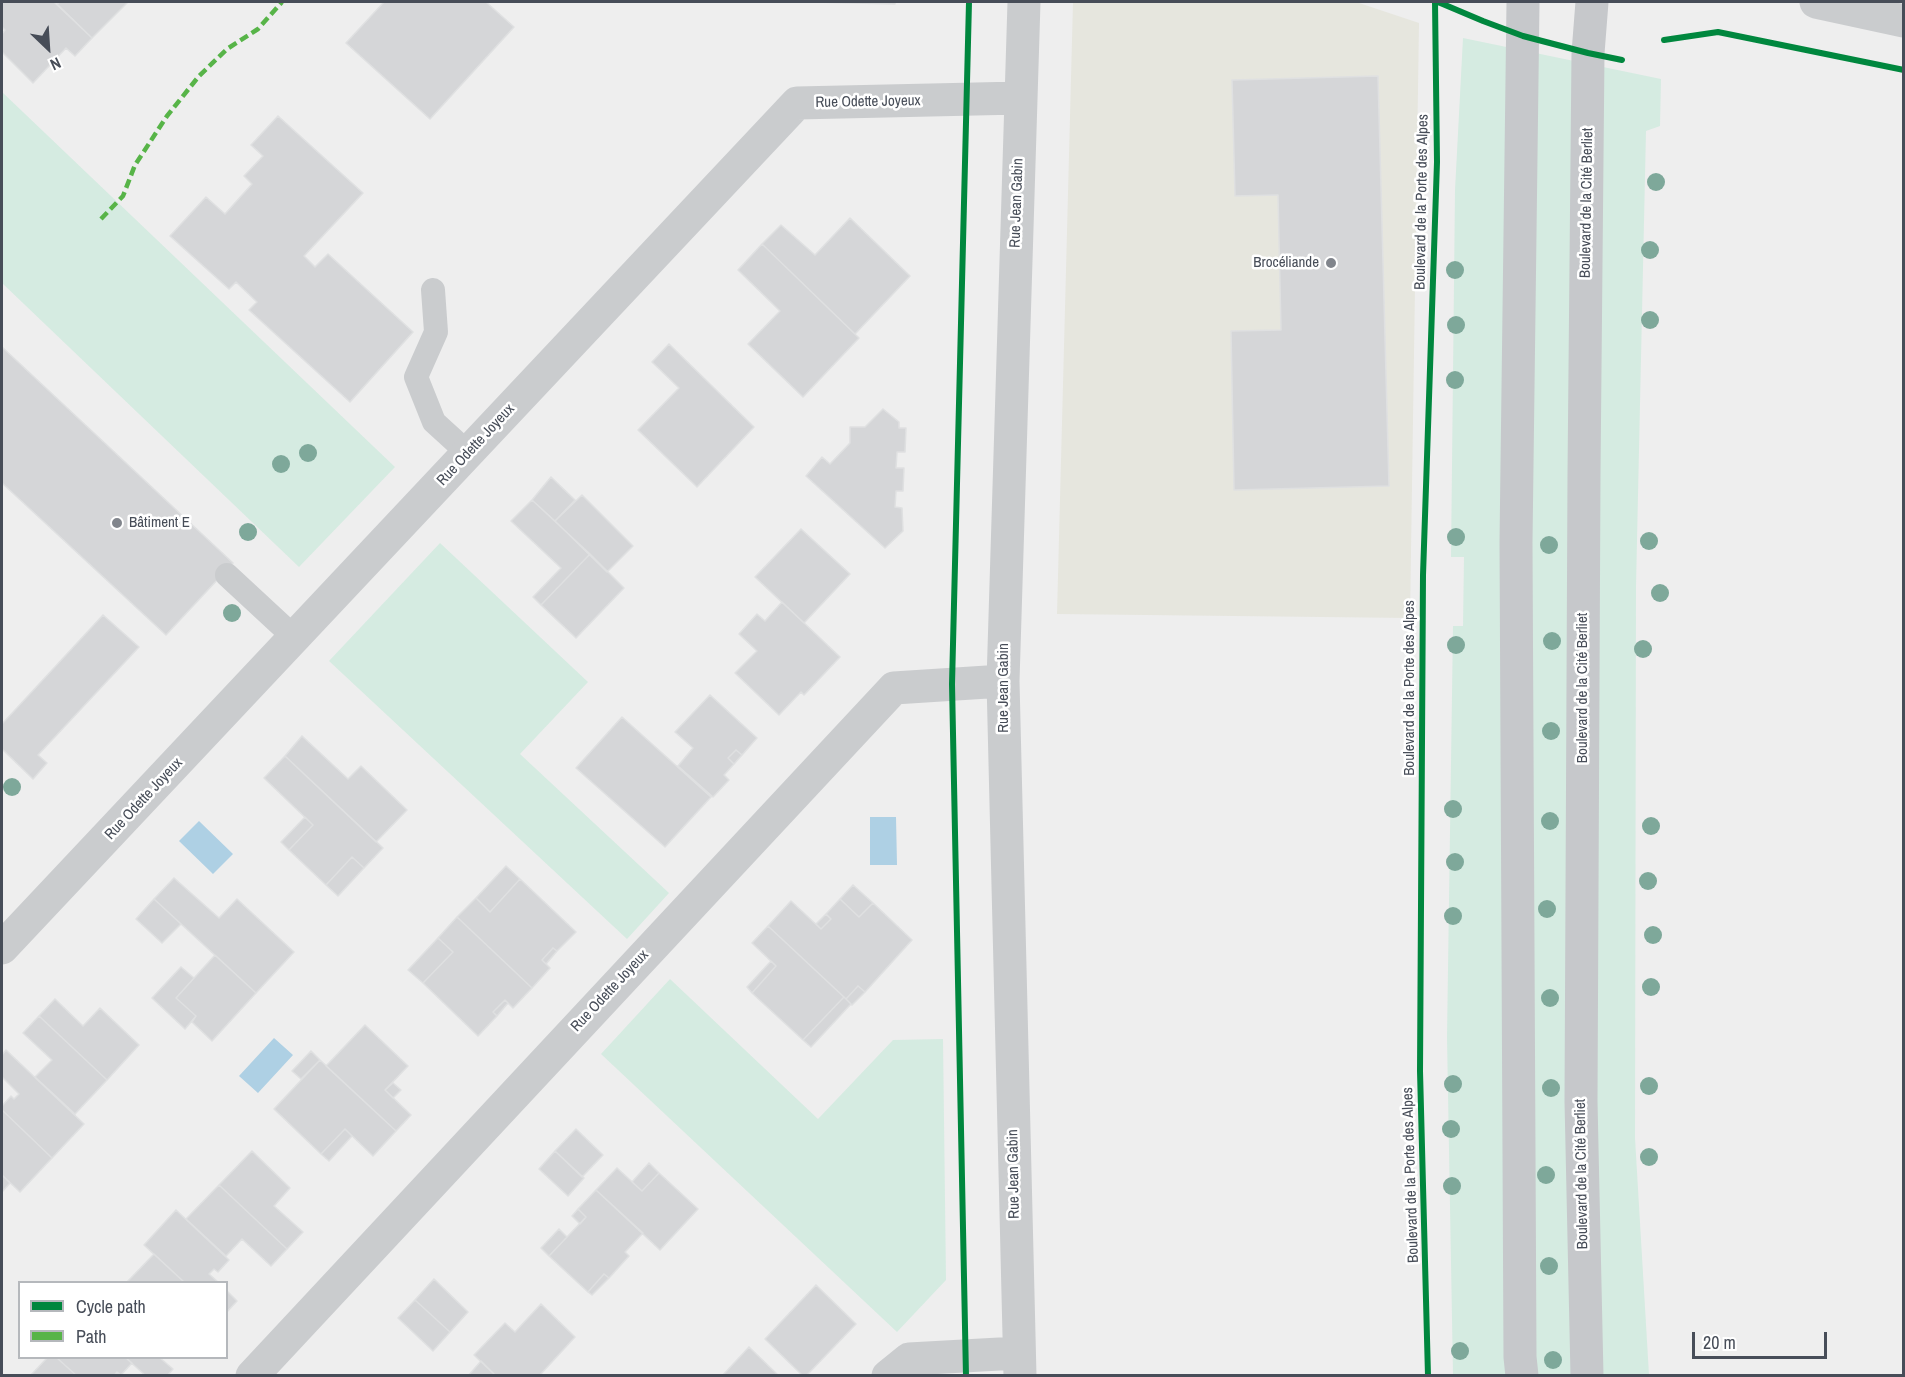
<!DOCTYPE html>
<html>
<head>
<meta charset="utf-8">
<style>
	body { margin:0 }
	#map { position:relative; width:1905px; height:1377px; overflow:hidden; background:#eee; font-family:"Archivo Narrow",sans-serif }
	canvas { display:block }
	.frame { position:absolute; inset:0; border:3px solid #474d58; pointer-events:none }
	.legend { position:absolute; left:18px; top:1281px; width:210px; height:78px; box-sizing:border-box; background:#fff; border:2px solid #b5b8bc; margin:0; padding:8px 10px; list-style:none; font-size:18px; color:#474d58 }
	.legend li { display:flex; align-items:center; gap:12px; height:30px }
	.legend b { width:30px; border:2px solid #b5b8bc }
	.north { position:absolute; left:18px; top:18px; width:60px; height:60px; -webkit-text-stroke:4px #fff; paint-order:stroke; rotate:155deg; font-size:16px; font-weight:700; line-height:24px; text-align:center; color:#474d58 }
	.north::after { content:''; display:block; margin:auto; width:21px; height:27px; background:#474d58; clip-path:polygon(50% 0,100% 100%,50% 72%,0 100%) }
	.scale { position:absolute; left:1692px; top:1332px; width:135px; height:27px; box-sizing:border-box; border:3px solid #474d58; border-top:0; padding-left:8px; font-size:18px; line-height:21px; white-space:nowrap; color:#474d58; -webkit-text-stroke:4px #fff; paint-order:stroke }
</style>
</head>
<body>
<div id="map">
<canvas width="1905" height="1377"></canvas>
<div class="frame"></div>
<ul class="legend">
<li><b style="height:8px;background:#00873e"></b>Cycle path</li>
<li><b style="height:8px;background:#57b448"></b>Path</li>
</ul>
<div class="north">N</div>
<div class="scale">20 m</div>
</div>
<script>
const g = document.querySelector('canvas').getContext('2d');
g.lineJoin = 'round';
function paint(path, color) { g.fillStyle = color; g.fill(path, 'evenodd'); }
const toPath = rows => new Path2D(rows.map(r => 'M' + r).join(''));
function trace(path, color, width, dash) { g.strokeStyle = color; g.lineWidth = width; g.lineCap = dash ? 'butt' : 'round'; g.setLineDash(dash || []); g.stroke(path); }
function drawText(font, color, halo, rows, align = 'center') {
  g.font = font + ' "Archivo Narrow",sans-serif'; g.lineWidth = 5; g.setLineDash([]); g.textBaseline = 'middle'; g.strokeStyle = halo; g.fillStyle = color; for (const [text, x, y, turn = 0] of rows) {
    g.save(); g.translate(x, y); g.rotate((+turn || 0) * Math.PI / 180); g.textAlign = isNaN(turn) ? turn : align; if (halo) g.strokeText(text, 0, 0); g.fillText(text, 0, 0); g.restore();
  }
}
const commercial = toPath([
	[1073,2,1356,2,1419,23,1410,618,1057,614]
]);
const green = toPath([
	[1463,38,1661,79,1660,126,1646,131,1636,586,1635,1138,1649,1375,1453,1375,1447,1037,1453,626,1463,626,1464,557,1451,557,1455,190],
	[2,92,395,467,299,567,2,283],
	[440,543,588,682,520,754,669,893,627,939,329,661],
	[670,979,818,1119,893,1040,943,1039,946,1280,897,1332,601,1054]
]);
const water = toPath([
	[870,817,896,817,897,865,870,865],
	[199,821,233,854,213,874,179,841],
	[274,1038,293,1055,258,1093,239,1076]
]);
const building = toPath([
	[2,2,54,2,92,38,75,56,66,48,33,83,2,52,2,34,5,30,2,27,2,2],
	[60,2,128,2,92,38,57,4,60,2],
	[384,2,486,2,514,27,430,119,346,43,384,2],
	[813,2,895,2,895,4,813,2],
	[1378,76,1389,486,1234,490,1231,331,1281,330,1278,195,1235,196,1232,80,1378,76],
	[278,116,363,193,304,256,315,267,328,254,413,332,350,402,249,310,257,302,236,282,229,289,170,236,206,197,225,214,252,184,244,176,263,156,251,145,278,116],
	[850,218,910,276,855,334,762,244,781,225,815,255,850,218],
	[762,244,859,338,803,397,748,344,780,311,738,270,762,244],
	[669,344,754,427,697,487,638,430,679,388,652,362,669,344],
	[2,347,233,563,166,635,2,483,2,347],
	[883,409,899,422,899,428,906,428,905,452,897,452,896,468,904,468,903,491,896,491,895,507,902,508,903,531,885,548,806,476,822,457,830,464,850,443,850,427,865,427,883,409],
	[551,477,575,500,555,521,532,500,551,477],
	[582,495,633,546,607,572,555,521,582,495],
	[532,500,590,554,541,605,533,597,561,568,511,521,532,500],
	[801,529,850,574,804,623,755,577,801,529],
	[590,554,624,588,576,638,541,605,590,554],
	[782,602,840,657,804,695,801,692,779,715,735,673,757,651,739,634,757,614,765,621,782,602],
	[103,615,139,647,38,755,47,763,33,779,2,749,2,724,103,615],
	[710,695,757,738,742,755,736,750,728,758,734,764,724,775,729,780,713,797,678,766,693,748,675,732,710,695],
	[622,717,711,797,665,847,576,768,622,717],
	[302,736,348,779,361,766,407,810,376,842,285,756,302,736],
	[736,750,742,755,734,764,728,758,736,750],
	[285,756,383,848,364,868,352,857,326,885,289,850,313,825,264,778,285,756],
	[305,817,313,825,289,850,281,842,305,817],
	[352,857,364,868,338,896,326,885,352,857],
	[506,866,520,879,490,912,476,898,506,866],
	[174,878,219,918,237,899,294,952,256,993,154,899,174,878],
	[520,879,576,932,557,951,553,948,542,960,550,968,532,988,457,917,476,898,490,912,520,879],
	[853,885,873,903,859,917,840,899,853,885],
	[154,899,181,924,162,943,136,919,154,899],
	[840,899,859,917,873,903,912,940,865,992,858,986,846,999,768,926,791,901,821,929,831,919,826,914,840,899],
	[826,914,831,919,821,929,816,924,826,914],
	[457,917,532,988,513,1008,505,1000,493,1012,497,1016,478,1036,423,983,453,952,438,938,457,917],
	[768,926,844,997,803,1040,752,993,776,966,752,943,768,926],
	[438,938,453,952,423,983,408,970,438,938],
	[553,948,557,951,546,964,542,960,553,948],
	[215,955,256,993,212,1041,192,1022,196,1016,176,998,215,955],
	[771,961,776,966,752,993,747,987,771,961],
	[181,967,194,978,176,998,196,1016,185,1029,152,998,181,967],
	[858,986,865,992,852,1005,846,999,858,986],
	[844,997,851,1004,811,1047,803,1040,844,997],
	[55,999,83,1026,100,1008,139,1045,107,1080,39,1016,55,999],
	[505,1000,508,1003,497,1016,493,1012,505,1000],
	[39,1016,107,1080,75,1114,35,1077,52,1060,23,1033,39,1016],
	[365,1025,408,1066,385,1090,411,1115,396,1131,326,1066,365,1025],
	[6,1050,84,1124,52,1158,2,1110,2,1106,11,1096,14,1099,19,1094,2,1077,2,1055,6,1050],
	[311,1051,320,1060,301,1079,292,1071,311,1051],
	[320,1060,396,1131,373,1156,345,1129,321,1154,274,1109,320,1060],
	[393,1083,401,1090,393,1098,385,1090,393,1083],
	[2,1110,52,1158,20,1192,2,1175,2,1110],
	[345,1129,352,1136,329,1161,321,1154,345,1129],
	[576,1129,603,1155,582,1177,555,1151,576,1129],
	[252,1151,290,1188,274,1206,303,1232,287,1249,219,1185,252,1151],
	[555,1151,584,1178,568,1196,539,1169,555,1151],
	[649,1163,659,1173,642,1191,632,1182,649,1163],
	[617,1168,642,1191,659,1173,698,1209,660,1250,596,1190,617,1168],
	[2,1175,10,1183,2,1192,2,1175],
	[219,1185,287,1249,271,1266,242,1239,226,1256,186,1219,219,1185],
	[596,1190,643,1233,625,1252,629,1256,609,1278,604,1274,588,1292,549,1256,586,1217,578,1209,596,1190],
	[578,1209,586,1217,580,1224,572,1216,578,1209],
	[176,1210,229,1260,218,1272,214,1269,209,1274,218,1282,184,1282,144,1245,176,1210],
	[559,1229,567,1237,549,1256,541,1248,559,1229],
	[154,1254,184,1282,127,1282,154,1254],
	[604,1274,609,1278,592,1295,588,1292,604,1274],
	[434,1279,468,1312,450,1332,415,1300,434,1279],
	[816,1285,856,1324,806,1376,803,1376,765,1339,816,1285],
	[226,1290,237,1301,226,1313,226,1290],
	[415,1300,450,1332,433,1351,398,1318,415,1300],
	[541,1304,575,1337,539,1376,496,1376,474,1355,505,1323,515,1332,541,1304],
	[749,1347,779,1376,722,1376,749,1347],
	[47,1358,57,1358,77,1376,30,1376,47,1358],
	[57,1358,126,1358,132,1363,121,1375,117,1372,114,1376,77,1376,57,1358],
	[126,1358,160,1358,173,1369,167,1376,146,1376,126,1358],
	[481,1361,496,1376,468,1376,481,1361]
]);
const service = toPath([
	[433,290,436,332,416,377,434,422,468,453],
	[227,575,295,638]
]);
const minor = toPath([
	[1816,2,1904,21],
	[2,948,797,103,1020,98],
	[252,1376,894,688,1003,681],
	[888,1376,909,1359,1018,1353],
	[1020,1376,1003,681,1024,2]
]);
const primary = toPath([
	[1522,1376,1520,1357,1516,542,1523,2],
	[1587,1376,1581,1101,1584,474,1588,53,1592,2]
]);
const quiet = toPath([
	[101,219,123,196,135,165,167,116,199,76,227,49,258,29,282,2]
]);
const cycleway = toPath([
	[1438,2,1483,21,1523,36,1588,53,1622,60],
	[1664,40,1718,32,1904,70],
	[966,1376,952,684,969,2],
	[1428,1376,1420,1071,1423,575,1437,162,1435,2]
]);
const trees = [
	[1656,182],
	[1650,250],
	[1455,270],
	[1650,320],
	[1456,325],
	[1455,380],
	[308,453],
	[281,464],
	[248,532],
	[1456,537],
	[1649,541],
	[1549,545],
	[1660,593],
	[232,613],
	[1552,641],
	[1456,645],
	[1643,649],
	[1551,731],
	[12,787],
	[1453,809],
	[1550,821],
	[1651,826],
	[1455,862],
	[1648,881],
	[1547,909],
	[1453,916],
	[1653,935],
	[1651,987],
	[1550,998],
	[1453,1084],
	[1649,1086],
	[1551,1088],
	[1451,1129],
	[1649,1157],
	[1546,1175],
	[1452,1186],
	[1549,1266],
	[1460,1351],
	[1553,1360]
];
const markers = [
	[1331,263,6,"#81858c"],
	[117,523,6,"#81858c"]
];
const streetNames = [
	["Rue Odette Joyeux",868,102,-1],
	["Boulevard de la Porte des Alpes",1422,202,-89],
	["Rue Jean Gabin",1017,203,-88],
	["Boulevard de la Cité Berliet",1587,203,-89],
	["Rue Odette Joyeux",476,445,-47],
	["Rue Jean Gabin",1004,688,-90],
	["Boulevard de la Porte des Alpes",1410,688,-90],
	["Boulevard de la Cité Berliet",1583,688,-90],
	["Rue Odette Joyeux",144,799,-47],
	["Rue Odette Joyeux",610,991,-47],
	["Rue Jean Gabin",1014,1174,-91],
	["Boulevard de la Cité Berliet",1582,1174,-91],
	["Boulevard de la Porte des Alpes",1411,1175,-92]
];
const poiNames = [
	["Brocéliande",1319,263],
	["Bâtiment E",129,523,"left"]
];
paint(commercial, '#e6e6de');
paint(green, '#d5ebe1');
paint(water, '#aed0e4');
paint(building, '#d5d6d8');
trace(building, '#dfe0e1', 1.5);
trace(service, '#caccce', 24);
trace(minor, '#caccce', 33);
trace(primary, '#c6c8cb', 33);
trace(quiet, '#57b448', 4.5, [9, 4.5]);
trace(cycleway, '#00873e', 6);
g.fillStyle = '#7ea89a';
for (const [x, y] of trees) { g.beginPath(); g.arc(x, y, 9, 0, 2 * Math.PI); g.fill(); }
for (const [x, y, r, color] of markers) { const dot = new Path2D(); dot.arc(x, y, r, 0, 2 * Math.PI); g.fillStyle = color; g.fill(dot); trace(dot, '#fff', 2); }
drawText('15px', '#474d58', '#fff', streetNames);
drawText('15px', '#474d58', '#fff', poiNames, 'right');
</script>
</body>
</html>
